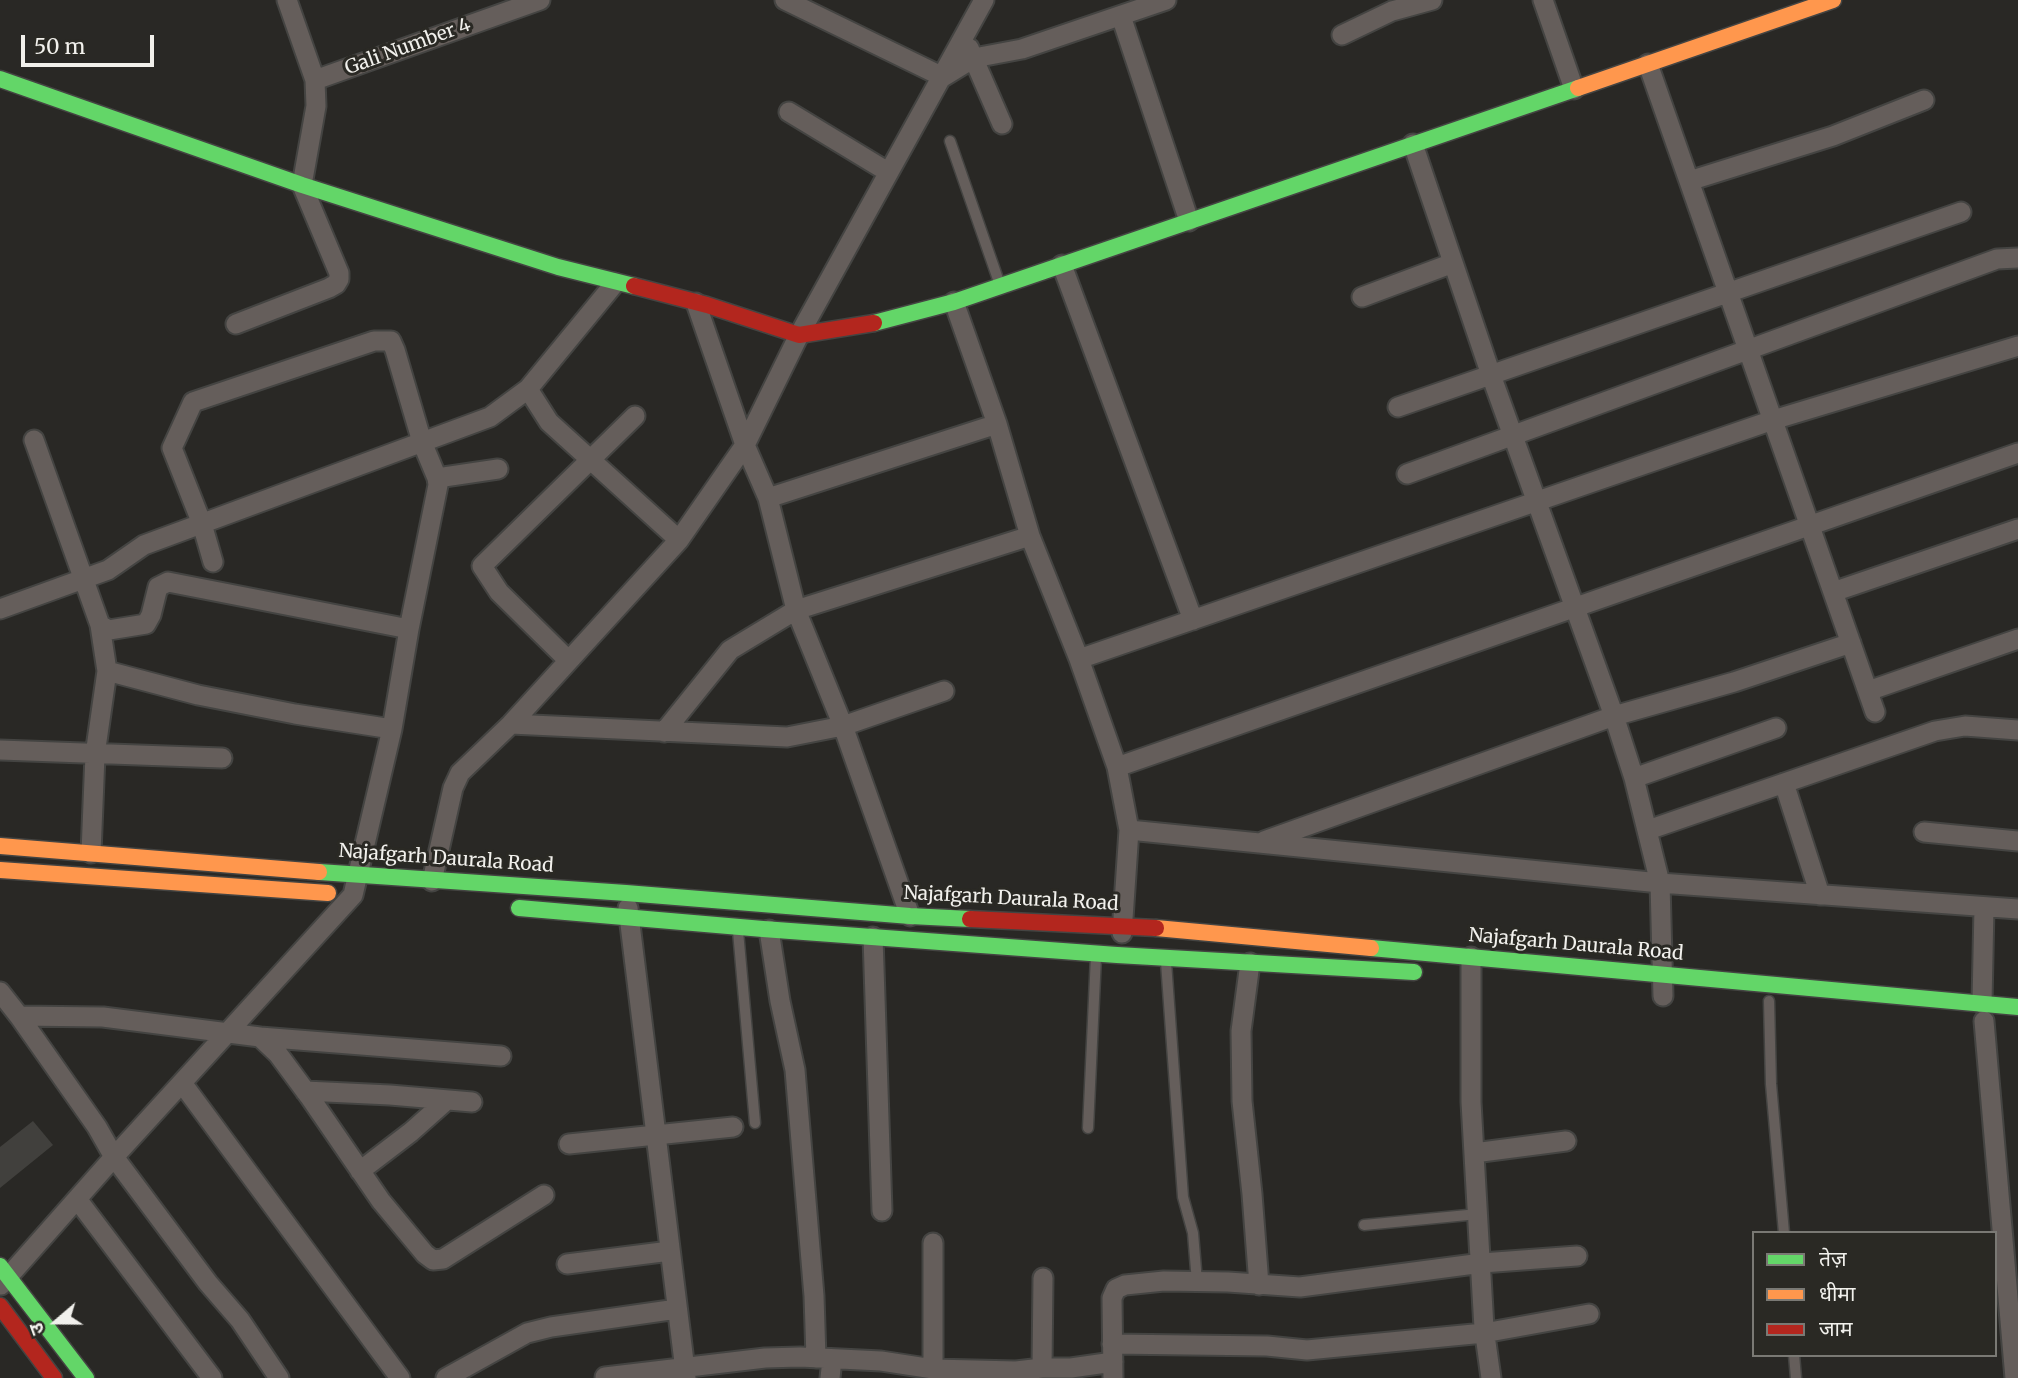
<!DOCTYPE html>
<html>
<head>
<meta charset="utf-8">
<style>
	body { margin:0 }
	#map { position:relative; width:2018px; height:1378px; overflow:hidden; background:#292825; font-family:Merriweather,"Noto Sans Devanagari",serif }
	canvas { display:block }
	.legend { position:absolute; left:1752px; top:1231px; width:245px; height:126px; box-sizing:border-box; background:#2a2924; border:2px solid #7a7974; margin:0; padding:9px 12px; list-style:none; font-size:21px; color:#f1f0ec }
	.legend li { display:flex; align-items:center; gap:14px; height:35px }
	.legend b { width:35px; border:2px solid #7a7974 }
	.north { position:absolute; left:21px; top:1287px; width:70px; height:70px; -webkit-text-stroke:5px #2a2924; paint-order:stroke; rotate:250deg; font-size:19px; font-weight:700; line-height:28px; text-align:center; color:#f1f0ec }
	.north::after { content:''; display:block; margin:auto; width:24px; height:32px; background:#f1f0ec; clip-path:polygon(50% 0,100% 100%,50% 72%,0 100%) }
	.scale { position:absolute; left:21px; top:35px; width:133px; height:32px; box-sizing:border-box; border:4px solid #f1f0ec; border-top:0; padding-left:9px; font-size:21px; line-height:24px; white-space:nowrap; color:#f1f0ec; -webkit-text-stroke:5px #2a2924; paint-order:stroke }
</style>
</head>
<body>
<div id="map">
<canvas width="2018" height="1378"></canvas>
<ul class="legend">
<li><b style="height:9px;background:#63d668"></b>तेज़</li>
<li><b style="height:9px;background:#ff974d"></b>धीमा</li>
<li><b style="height:9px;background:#b3261e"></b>जाम</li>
</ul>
<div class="north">उ</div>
<div class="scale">50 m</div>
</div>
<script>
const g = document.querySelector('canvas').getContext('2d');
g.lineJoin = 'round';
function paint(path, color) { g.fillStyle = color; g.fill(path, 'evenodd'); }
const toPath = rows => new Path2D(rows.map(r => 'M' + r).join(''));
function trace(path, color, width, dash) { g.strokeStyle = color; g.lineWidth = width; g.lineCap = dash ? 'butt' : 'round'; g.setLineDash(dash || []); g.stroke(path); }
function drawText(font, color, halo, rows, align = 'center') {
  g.font = font + ' Merriweather,serif'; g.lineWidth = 6; g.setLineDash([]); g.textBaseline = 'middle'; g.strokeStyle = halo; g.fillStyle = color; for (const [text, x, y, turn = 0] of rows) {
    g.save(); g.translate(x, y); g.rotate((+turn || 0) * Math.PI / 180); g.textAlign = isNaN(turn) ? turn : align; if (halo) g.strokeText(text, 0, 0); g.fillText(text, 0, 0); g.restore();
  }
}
const building = toPath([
	[33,1121,53,1145,0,1188,0,1147]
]);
const lane = toPath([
	[950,141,999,282],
	[738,931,755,1123],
	[1166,962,1183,1197,1193,1233,1197,1282],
	[1769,1001,1771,1084,1784,1233],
	[1088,1128,1096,956],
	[1364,1225,1478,1214],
	[1794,1355,1796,1378]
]);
const street = toPath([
	[785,0,943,77,974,58,1022,49,1166,0],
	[1543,0,1574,89],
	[1121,16,1189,221],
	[1342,35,1392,11,1432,0],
	[969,48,1002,124],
	[1648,64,1875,712],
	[315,80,540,0],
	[789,112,888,172],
	[1413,144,1491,375,1614,716,1634,778,1660,883,1663,996],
	[1689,181,1833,136,1924,100],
	[1062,265,1193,620],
	[1362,297,1453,263],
	[954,302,997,424,1030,536,1079,659,1117,767,1129,830,1122,933],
	[696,303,745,445,768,498,796,610,843,726,910,916],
	[236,324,329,288,336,284,339,279,339,273,302,185,316,106,315,80,287,0],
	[528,389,549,422,679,540],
	[1398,407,1961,212],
	[34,440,100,625,109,630,146,624,151,615,158,587,168,582,409,629],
	[1407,474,1997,259,2018,258],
	[437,478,498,469],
	[768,498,997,424],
	[1833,592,2018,529],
	[0,609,108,570,144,545,490,417,528,389,615,283],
	[1079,659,1773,420,2018,346],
	[568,660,499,592,482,566,635,416],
	[107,671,198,695,295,714,392,729],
	[1868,691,2018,639],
	[511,724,787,737,843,726,944,691],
	[664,732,730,650,796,610,1030,536],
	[0,750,222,758],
	[1117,767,2018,453],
	[1634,778,1776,728],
	[1784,783,1820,895],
	[1129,830,1660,883,2018,909],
	[1648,830,1935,731,1965,726,2018,730],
	[1924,832,2018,841],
	[1264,841,1614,716,1734,682,1851,643],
	[91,853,95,755,107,671,100,625],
	[432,881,453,788,460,773,511,724,679,540,745,445,799,335,984,0],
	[628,908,686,1378],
	[769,930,780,1001,795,1070,814,1296,816,1358],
	[873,937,882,1211],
	[1471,957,1471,1102,1484,1328,1491,1378],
	[1250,963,1241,1031,1242,1101,1252,1194,1259,1285],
	[0,992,19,1016,103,1017,260,1037,278,1054,309,1096,381,1201,425,1254,433,1260,443,1259,544,1195],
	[1982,1003,1984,907],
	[19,1016,97,1127,114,1157,208,1283,240,1320,279,1378],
	[1984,1021,2015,1378],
	[260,1037,501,1056],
	[182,1083,400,1378],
	[305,1091,390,1095,472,1102],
	[569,1144,733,1127],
	[1474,1153,1566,1141],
	[360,1171,411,1132,447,1100],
	[77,1199,212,1378],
	[567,1264,670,1251],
	[1,1285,114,1157,353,895,392,729,409,629,438,485,437,478,422,442,395,350,391,341,374,341,193,402,172,448,202,524,213,562],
	[1112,1344,1267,1346,1307,1350,1484,1333,1589,1314],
	[1042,1368,1043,1278],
	[933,1369,933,1243],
	[605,1377,765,1358,800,1357,881,1361,933,1369,1016,1371,1042,1368,1071,1368,1113,1362],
	[446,1378,527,1333,551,1327,677,1309],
	[830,1378,832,1359],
	[1113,1378,1112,1298,1116,1289,1125,1285,1164,1281,1228,1282,1300,1287,1482,1263,1577,1256]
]);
const fast = toPath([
	[0,79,302,185,558,267,634,286],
	[874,323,954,302,1578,88],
	[319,872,626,893,910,916,970,919],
	[519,908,763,929,1117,955,1414,972],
	[1371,948,2018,1007],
	[0,1266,86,1378]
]);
const slow = toPath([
	[1578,88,1833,0],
	[0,846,319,872],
	[0,870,328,893],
	[1156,928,1371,948]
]);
const jam = toPath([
	[634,286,707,305,799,335,874,323],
	[970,919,1156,928],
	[0,1306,54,1378]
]);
const streetNames = [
	["Gali Number 4",408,47,-20],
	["Najafgarh Daurala Road",446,859,4],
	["Najafgarh Daurala Road",1011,899,3],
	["Najafgarh Daurala Road",1576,945,5]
];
paint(building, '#41403d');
trace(lane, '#444442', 13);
trace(street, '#444442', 23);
trace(fast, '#444442', 19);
trace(slow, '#444442', 19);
trace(jam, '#444442', 19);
trace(lane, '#655e5b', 10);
trace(street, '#655e5b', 19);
trace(fast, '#63d668', 16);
trace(slow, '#ff974d', 16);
trace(jam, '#b3261e', 16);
drawText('19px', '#f1f0ec', '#2a2924', streetNames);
</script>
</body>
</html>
